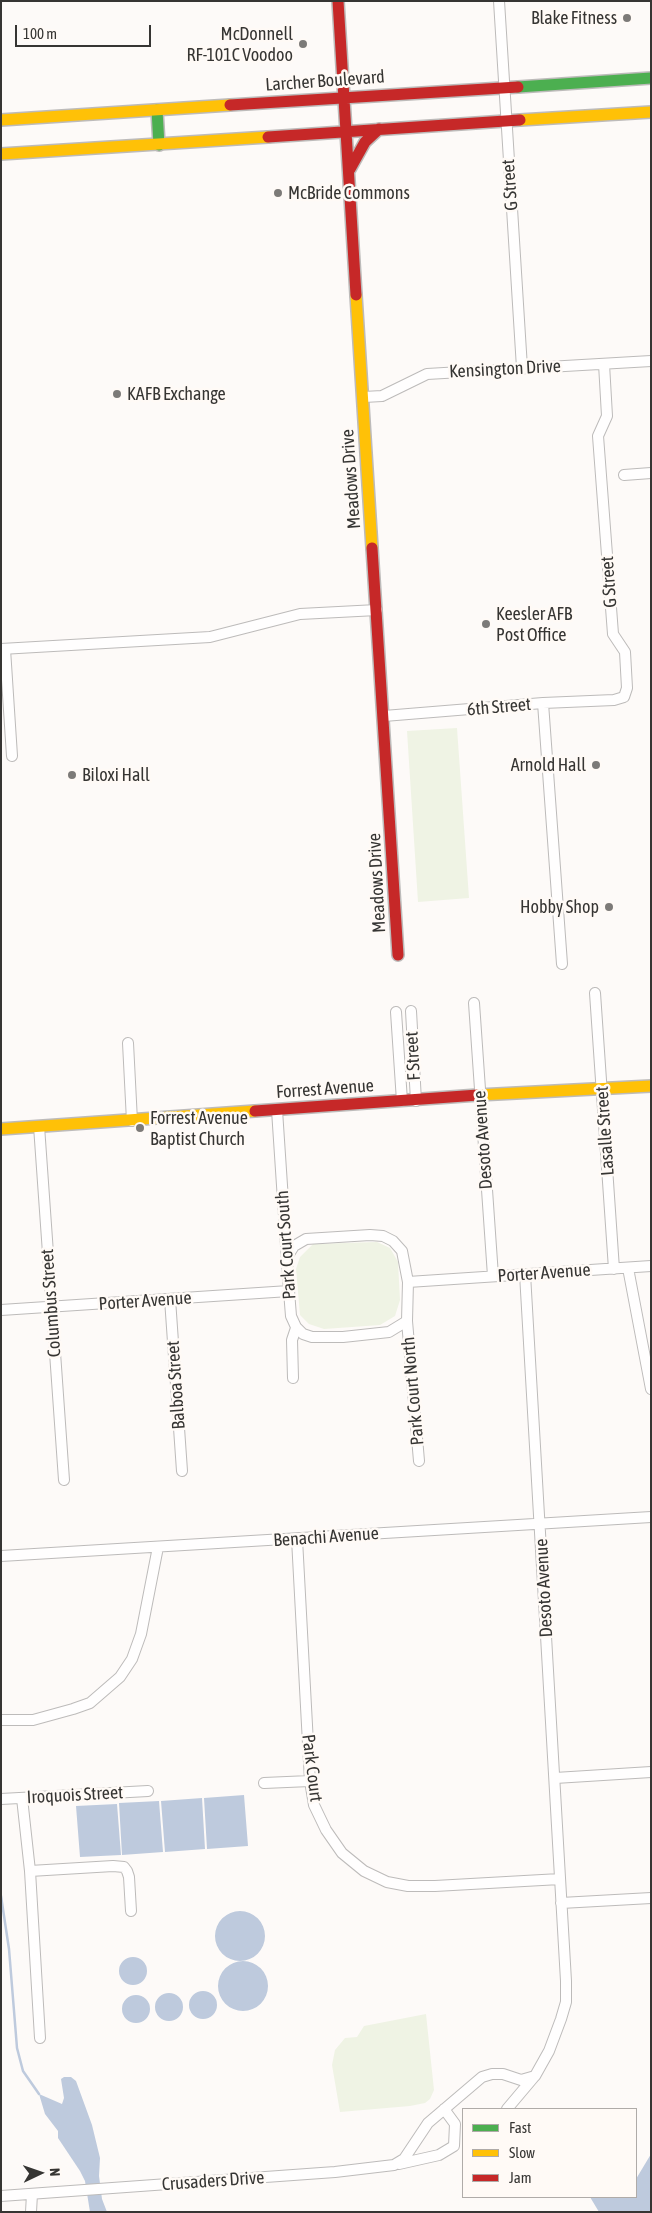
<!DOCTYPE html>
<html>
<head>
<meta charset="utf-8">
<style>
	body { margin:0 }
	#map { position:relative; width:652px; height:2213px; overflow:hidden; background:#fdfaf8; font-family:"Asap Condensed",sans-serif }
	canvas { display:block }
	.frame { position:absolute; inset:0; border:2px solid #363533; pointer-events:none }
	.legend { position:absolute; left:462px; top:2108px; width:175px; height:90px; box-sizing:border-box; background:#fffaf6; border:1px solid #afaba8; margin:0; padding:6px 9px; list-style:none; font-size:15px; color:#363533 }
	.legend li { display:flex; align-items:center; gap:10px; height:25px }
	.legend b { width:25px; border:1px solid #afaba8 }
	.north { position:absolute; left:15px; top:2148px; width:50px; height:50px; -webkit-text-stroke:4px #fffaf6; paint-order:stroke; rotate:87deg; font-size:14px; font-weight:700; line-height:20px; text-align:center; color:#363533 }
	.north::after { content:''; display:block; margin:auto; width:18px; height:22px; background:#363533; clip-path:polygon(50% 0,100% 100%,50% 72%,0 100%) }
	.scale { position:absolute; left:15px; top:25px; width:136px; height:22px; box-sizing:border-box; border:2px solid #363533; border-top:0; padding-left:6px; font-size:15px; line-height:18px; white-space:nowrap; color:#363533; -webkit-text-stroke:4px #fffaf6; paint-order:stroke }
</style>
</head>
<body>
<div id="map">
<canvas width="652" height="2213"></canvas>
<div class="frame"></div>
<ul class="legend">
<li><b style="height:6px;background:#4caf50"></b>Fast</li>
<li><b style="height:6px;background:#ffc107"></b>Slow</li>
<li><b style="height:6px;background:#c62828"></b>Jam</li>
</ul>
<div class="north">N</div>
<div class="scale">100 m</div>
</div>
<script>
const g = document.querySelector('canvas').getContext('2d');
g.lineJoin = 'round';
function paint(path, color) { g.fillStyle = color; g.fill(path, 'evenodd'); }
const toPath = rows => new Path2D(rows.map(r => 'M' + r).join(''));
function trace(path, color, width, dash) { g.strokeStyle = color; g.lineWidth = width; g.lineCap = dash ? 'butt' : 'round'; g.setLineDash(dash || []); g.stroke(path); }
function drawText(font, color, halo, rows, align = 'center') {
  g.font = font + ' "Asap Condensed",sans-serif'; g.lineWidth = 5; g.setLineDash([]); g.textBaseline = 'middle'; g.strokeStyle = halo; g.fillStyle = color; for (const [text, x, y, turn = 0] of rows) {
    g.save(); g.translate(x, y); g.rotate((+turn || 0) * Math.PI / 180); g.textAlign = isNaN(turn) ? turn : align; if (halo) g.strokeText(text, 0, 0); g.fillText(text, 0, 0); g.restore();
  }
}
const green = toPath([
	[457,728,469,898,418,902,407,731],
	[377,1242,390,1248,398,1262,400,1300,395,1316,380,1325,324,1329,309,1324,300,1315,296,1269,300,1257,313,1244],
	[426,2014,434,2090,430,2099,425,2103,410,2106,340,2112,332,2065,335,2050,345,2038,357,2037,364,2026]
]);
const water = toPath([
	[244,1795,248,1846,207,1849,204,1798],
	[202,1798,205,1849,165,1852,161,1801],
	[159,1801,163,1852,122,1855,119,1803],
	[117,1804,121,1855,80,1857,76,1806],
	'215 1936a25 25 0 1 1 50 0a25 25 0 1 1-50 0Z',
	'119 1971a14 14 0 1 1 28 0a14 14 0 1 1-28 0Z',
	'218 1986a25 25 0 1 1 50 0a25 25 0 1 1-50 0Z',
	'189 2005a14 14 0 1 1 28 0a14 14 0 1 1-28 0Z',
	'155 2007a14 14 0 1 1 28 0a14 14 0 1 1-28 0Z',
	'122 2009a14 14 0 1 1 28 0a14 14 0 1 1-28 0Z',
	[64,2077,71,2077,76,2081,92,2125,100,2158,99,2176,102,2199,107,2212,90,2212,85,2181,80,2171,58,2138,58,2131,45,2114,39,2094,62,2104,64,2098,61,2079],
	[651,2154,651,2212,599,2212,590,2197,636,2197,636,2179]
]);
const stream = toPath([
	[1,1896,9,1949,17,2048,23,2071,39,2094]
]);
const street = toPath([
	[499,1,522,368],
	[364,397,382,396,427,374,651,361],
	[624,475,651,473],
	[1,649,210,637,300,614,377,610],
	[5,649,12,756],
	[543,703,562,964],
	[384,716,543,703,614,700,624,697,627,688,625,652,613,634,598,436,607,416,604,364],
	[595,993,614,1269],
	[474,1003,493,1276],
	[411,1011,416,1101],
	[396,1012,402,1101],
	[128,1043,132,1121],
	[277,1110,289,1291,291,1316,296,1327,303,1334,312,1337,343,1337,389,1332,407,1321],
	[39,1126,64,1480],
	[287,1257,294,1246,306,1239,370,1235,383,1236,393,1241,402,1251,408,1282,407,1321,419,1461],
	[628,1268,651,1389],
	[408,1282,651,1266],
	[170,1299,182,1471],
	[1,1310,289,1291],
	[293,1378,292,1340,296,1328],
	[297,1539,310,1781,314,1805,326,1830,342,1853,364,1871,387,1882,408,1886,435,1886,560,1879],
	[1,1556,651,1517],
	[1,1720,33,1720,73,1709,90,1703,120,1677,132,1659,141,1634,158,1547],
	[555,1778,651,1772],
	[264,1783,310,1781],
	[22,1798,30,1871,40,2038],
	[1,1799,148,1791],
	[30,1871,113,1866,124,1867,127,1871,129,1877,131,1911],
	[561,1903,651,1898],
	[507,2109,534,2077],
	[399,2164,439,2155,454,2146,455,2124,444,2109],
	[1,2196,335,2172,394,2165,404,2159,428,2123,482,2077,492,2074,503,2074,521,2080,535,2076,549,2051,561,2019,566,2002,566,1981,525,1274],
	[31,2212,32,2194]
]);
const fast = toPath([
	[518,87,651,78],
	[157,110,159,145]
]);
const slow = toPath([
	[1,120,230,105],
	[520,120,651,112],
	[1,154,268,137],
	[356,295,372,548],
	[478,1095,651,1086],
	[1,1129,255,1111]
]);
const jam = toPath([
	[338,1,356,295],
	[230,105,518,87],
	[268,137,520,120],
	[350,169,365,142,379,129],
	[372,548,398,955],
	[255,1111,478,1095]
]);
const markers = [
	[627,18,5,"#7c7a78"],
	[303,44,5,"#7c7a78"],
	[278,193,5,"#7c7a78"],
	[117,394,5,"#7c7a78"],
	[486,624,5,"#7c7a78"],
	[596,765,5,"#7c7a78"],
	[72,775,5,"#7c7a78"],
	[609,907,5,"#7c7a78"],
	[140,1128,5,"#7c7a78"]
];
const poiNames = [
	["Blake Fitness",617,18,"right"],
	["McDonnell",293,34,"right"],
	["RF-101C Voodoo",293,55,"right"],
	["McBride Commons",288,193],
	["KAFB Exchange",127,394],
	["Keesler AFB",496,614],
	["Post Office",496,635],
	["Arnold Hall",586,765,"right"],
	["Biloxi Hall",82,775],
	["Hobby Shop",599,907,"right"],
	["Forrest Avenue",150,1118],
	["Baptist Church",150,1139]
];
const streetNames = [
	["Larcher Boulevard",325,81,-4],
	["G Street",510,185,-94],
	["Kensington Drive",505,369,-3],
	["Meadows Drive",351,479,-94],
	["G Street",609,582,-94],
	["6th Street",499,707,-5],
	["Meadows Drive",377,883,-93],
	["F Street",413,1056,-93],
	["Forrest Avenue",325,1089,-4],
	["Lasalle Street",605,1131,-94],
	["Desoto Avenue",483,1140,-94],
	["Park Court South",286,1245,-94],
	["Porter Avenue",544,1273,-4],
	["Porter Avenue",145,1301,-4],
	["Columbus Street",51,1303,-94],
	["Balboa Street",176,1385,-94],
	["Park Court North",413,1391,-95],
	["Benachi Avenue",326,1537,-4],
	["Desoto Avenue",544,1588,-93],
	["Park Court",312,1768,83],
	["Iroquois Street",75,1795,-3],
	["Crusaders Drive",213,2181,-4]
];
paint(green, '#eff3e4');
paint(water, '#becadd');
trace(stream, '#becadd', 2.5);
trace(street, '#bdbbba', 12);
trace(fast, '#bdbbba', 14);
trace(slow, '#bdbbba', 14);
trace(jam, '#bdbbba', 14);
trace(street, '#fffefe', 10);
trace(fast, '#4caf50', 11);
trace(slow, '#ffc107', 11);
trace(jam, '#c62828', 11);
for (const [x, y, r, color] of markers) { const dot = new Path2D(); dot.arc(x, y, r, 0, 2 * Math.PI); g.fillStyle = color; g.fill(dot); trace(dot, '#fffaf6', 2); }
drawText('18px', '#363533', '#fffaf6', poiNames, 'left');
drawText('18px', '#363533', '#fffaf6', streetNames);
</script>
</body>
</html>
